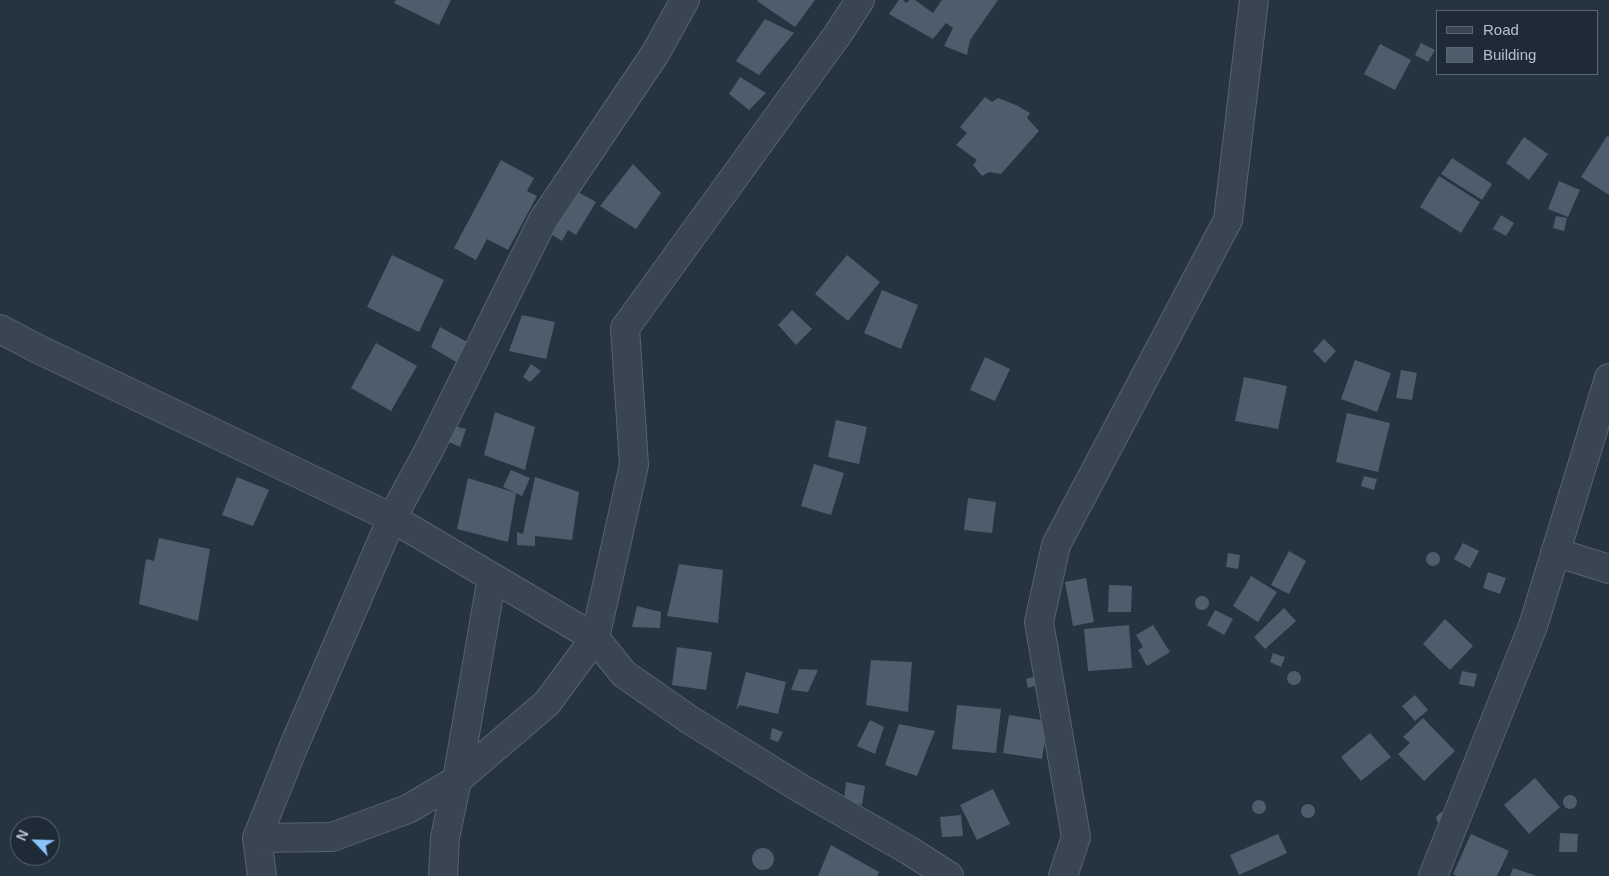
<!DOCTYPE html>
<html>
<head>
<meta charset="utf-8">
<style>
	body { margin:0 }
	#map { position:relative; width:1609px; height:876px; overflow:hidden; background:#253440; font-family:Helvetica,sans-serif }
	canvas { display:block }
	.legend { position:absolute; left:1436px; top:10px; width:162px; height:65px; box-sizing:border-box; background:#1e2a35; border:1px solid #5a6671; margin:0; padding:6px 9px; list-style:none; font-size:15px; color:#b5c0ca }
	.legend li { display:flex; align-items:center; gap:10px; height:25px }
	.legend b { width:25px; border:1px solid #5a6671 }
	.north { position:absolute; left:10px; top:816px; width:50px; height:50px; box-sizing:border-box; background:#1e2a35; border:1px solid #5a6671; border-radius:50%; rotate:294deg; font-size:14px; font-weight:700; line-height:20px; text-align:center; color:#b5c0ca }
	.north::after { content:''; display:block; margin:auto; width:18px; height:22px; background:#8bc3f9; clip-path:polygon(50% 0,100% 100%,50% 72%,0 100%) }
</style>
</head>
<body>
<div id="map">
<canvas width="1609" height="876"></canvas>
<ul class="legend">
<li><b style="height:6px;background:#394550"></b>Road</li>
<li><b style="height:14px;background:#4e5d6b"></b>Building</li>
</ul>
<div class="north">N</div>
</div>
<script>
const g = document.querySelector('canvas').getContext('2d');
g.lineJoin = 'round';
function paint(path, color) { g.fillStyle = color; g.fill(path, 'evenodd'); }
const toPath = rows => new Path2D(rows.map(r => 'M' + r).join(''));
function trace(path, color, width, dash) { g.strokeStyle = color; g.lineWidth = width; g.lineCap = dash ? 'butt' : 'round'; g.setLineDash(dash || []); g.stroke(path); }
const building = toPath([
	[396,0,451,0,439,25,394,3],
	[758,0,815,0,795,27,757,1],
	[899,0,903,0,906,3,910,0,915,0,933,13,942,0,998,0,970,40,967,55,944,46,953,28,946,23,933,39,889,14],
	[765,19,794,33,759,75,736,61],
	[1421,43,1435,50,1428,62,1415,55],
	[1380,44,1411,60,1395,90,1364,74],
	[740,77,766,93,749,110,729,94],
	[985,97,992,102,998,98,1016,105,1030,113,1027,118,1039,131,1001,174,989,172,982,176,973,165,977,160,956,145,967,133,960,127],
	[1607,136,1609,137,1609,195,1581,177],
	[1524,137,1548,154,1529,180,1506,163],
	[1452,158,1492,184,1482,200,1441,174],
	[501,160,534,178,527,191,537,196,508,250,487,239,476,260,454,248],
	[633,164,661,193,636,229,600,206],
	[1439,176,1480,202,1461,233,1420,207],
	[1559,181,1580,190,1568,217,1548,209],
	[576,191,596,202,576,235,568,230,562,241,551,234],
	[1501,215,1514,223,1506,236,1493,229],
	[1556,216,1567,218,1564,231,1553,228],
	[392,255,444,280,419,332,367,307],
	[847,255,880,282,848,321,815,294],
	[882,290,918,305,901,349,864,333],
	[792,310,812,329,796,345,778,325],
	[522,315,555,322,546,359,509,351],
	[440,327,467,342,456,362,431,347],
	[1324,339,1336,351,1325,363,1313,351],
	[376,343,417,366,391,411,351,388],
	[985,357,1010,369,995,401,970,390],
	[1355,360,1391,373,1377,412,1341,399],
	[531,364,541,371,530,382,523,377],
	[1401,370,1417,373,1412,400,1396,398],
	[1244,377,1287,386,1278,429,1235,421],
	[495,412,535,427,525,470,484,455],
	[1347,413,1390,423,1378,472,1336,462],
	[836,420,867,427,859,464,828,457],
	[450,425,466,429,460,447,445,440],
	[814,464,844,473,831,515,801,506],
	[511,470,530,478,522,496,516,493,508,542,457,529,468,478,516,493,503,487],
	[1364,476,1377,479,1374,490,1361,486],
	[237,477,269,490,253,526,222,515],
	[535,477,579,492,572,540,535,536,535,546,517,545,517,532,523,534],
	[968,498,996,502,992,533,964,530],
	[159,538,210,549,198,621,139,604,146,559,154,561],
	[1463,543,1479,551,1470,568,1454,559],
	[1289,551,1306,561,1289,594,1271,585],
	'1426 559a7 7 0 1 1 14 0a7 7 0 1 1-14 0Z',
	[1228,553,1240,555,1238,569,1226,567],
	[679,564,723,570,718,623,667,616],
	[1488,572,1506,578,1500,594,1483,588],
	[1251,576,1277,592,1258,622,1233,606],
	[1086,578,1094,622,1073,626,1065,582],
	[1109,585,1132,586,1131,612,1108,612],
	'1195 603a7 7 0 1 1 14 0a7 7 0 1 1-14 0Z',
	[637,606,661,612,660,628,632,627],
	[1284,608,1296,621,1265,649,1254,637],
	[1215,610,1233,619,1224,635,1207,625],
	[1445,619,1473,646,1450,670,1423,644],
	[1129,625,1132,668,1088,671,1084,629],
	[1153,625,1170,652,1147,666,1138,650,1143,647,1136,635],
	[677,647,712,652,706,690,672,685],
	[1273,653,1285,657,1281,667,1270,662],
	[871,660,912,662,908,712,866,705],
	[799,669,818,670,808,692,791,690],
	'1287 678a7 7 0 1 1 14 0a7 7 0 1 1-14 0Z',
	[1462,671,1477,674,1474,687,1459,684],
	[746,672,786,682,778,714,740,705,736,710],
	[1040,675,1042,684,1028,688,1026,679],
	[1415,695,1428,710,1415,721,1402,706],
	[957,705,1001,709,996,753,952,749],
	[1009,715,1048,721,1042,759,1003,753],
	[1423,718,1455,751,1424,781,1398,754,1410,743,1403,737],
	[870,720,884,727,875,754,857,746],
	[899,724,935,731,917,776,885,765],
	[772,728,783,732,778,742,770,739],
	[1370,733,1391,757,1361,781,1341,757],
	[1535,778,1560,807,1529,834,1504,805],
	[846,782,865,786,862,805,844,800],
	[993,789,1010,824,977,840,960,805],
	'1563 802a7 7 0 1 1 14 0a7 7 0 1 1-14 0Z',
	'1252 807a7 7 0 1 1 14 0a7 7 0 1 1-14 0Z',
	'1301 811a7 7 0 1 1 14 0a7 7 0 1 1-14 0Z',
	[1441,812,1446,812,1440,825,1437,821,1436,817],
	[961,815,963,836,942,837,940,817],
	[1560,833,1578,834,1577,852,1559,852],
	[1278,834,1287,853,1239,875,1230,855],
	[1471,834,1509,851,1497,876,1457,876,1453,874],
	[831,845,879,872,877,876,818,876],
	'752 859a11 11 0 1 1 22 0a11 11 0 1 1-22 0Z',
	[1513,868,1537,876,1510,876]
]);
const minor = toPath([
	[0,329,38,349,392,518,595,638,624,674,690,720,800,788,910,851,949,876],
	[1555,552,1609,569],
	[257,838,332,837,408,809,457,780,547,703,595,638,634,465,625,328,838,34,860,0],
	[262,876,257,838,293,748,392,518,430,448,543,220,655,54,685,0],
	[443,876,445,838,457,780,492,577],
	[1063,876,1076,837,1039,622,1056,545,1228,220,1254,0],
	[1433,876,1533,626,1609,378]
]);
paint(building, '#4e5d6b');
trace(minor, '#57636d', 30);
trace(minor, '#394550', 28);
</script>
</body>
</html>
